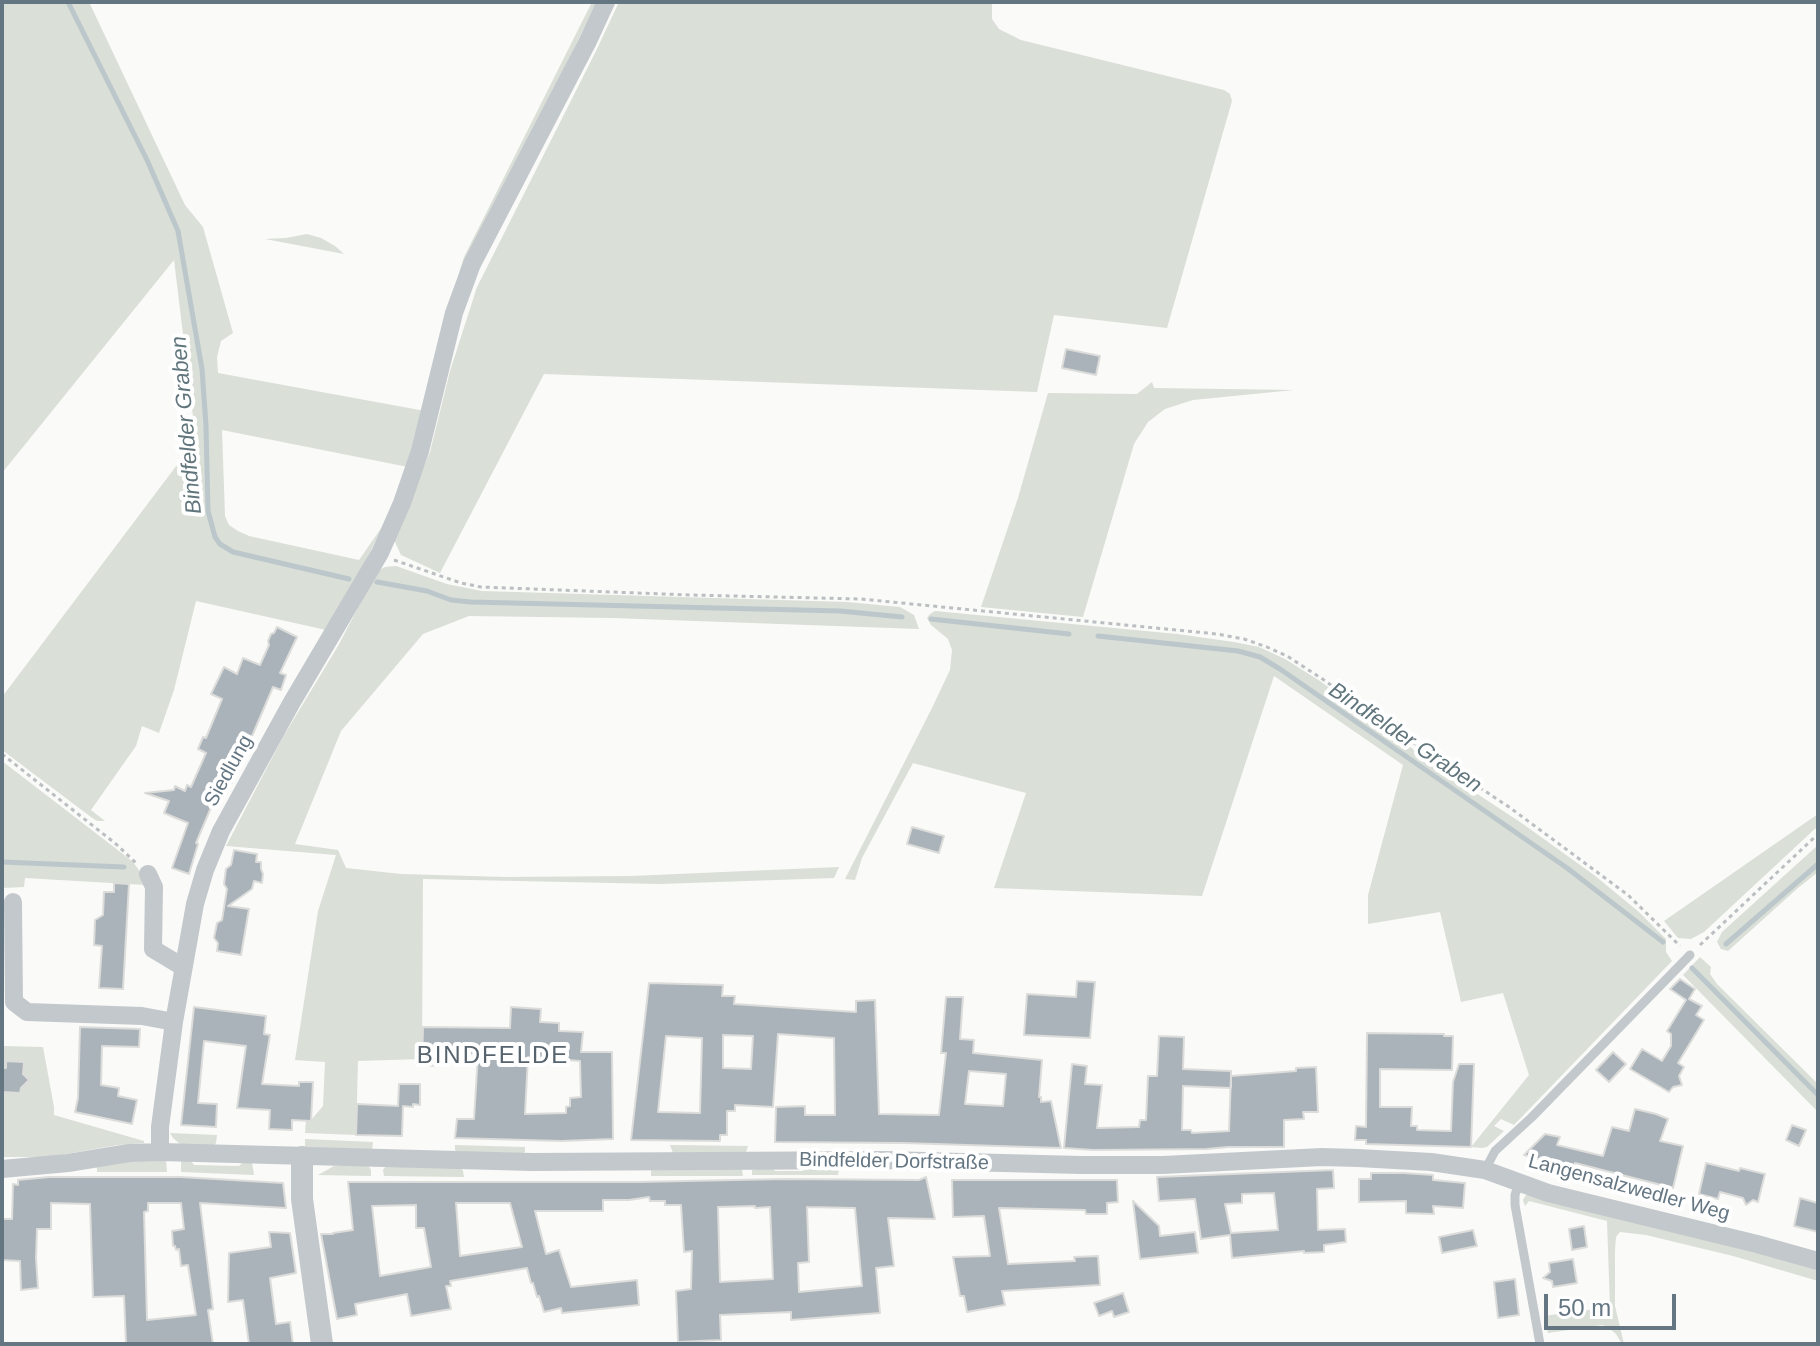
<!DOCTYPE html>
<html>
<head>
<meta charset="utf-8">
<style>
	body { margin:0 }
	#map { position:relative; width:1820px; height:1346px; overflow:hidden; background:#fafaf8; font-family:Arial,sans-serif }
	canvas { display:block }
	.frame { position:absolute; inset:0; border:4px solid #657683; pointer-events:none }
	.scale { position:absolute; left:1544px; top:1294px; width:132px; height:36px; box-sizing:border-box; border:4px solid #657683; border-top:0; padding-left:10px; font-size:24px; line-height:28px; white-space:nowrap; color:#657683; -webkit-text-stroke:6px #fff; paint-order:stroke }
</style>
</head>
<body>
<div id="map">
<canvas width="1820" height="1346"></canvas>
<div class="frame"></div>
<div class="scale">50 m</div>
</div>
<script>
const g = document.querySelector('canvas').getContext('2d');
g.lineJoin = 'round';
function paint(path, color) { g.fillStyle = color; g.fill(path, 'evenodd'); }
const toPath = rows => new Path2D(rows.map(r => 'M' + r).join(''));
function trace(path, color, width, dash) { g.strokeStyle = color; g.lineWidth = width; g.lineCap = dash ? 'butt' : 'round'; g.setLineDash(dash || []); g.stroke(path); }
function drawText(font, color, halo, rows, align = 'center') {
  g.font = font + ' Arial,sans-serif'; g.lineWidth = 8; g.setLineDash([]); g.textBaseline = 'middle'; g.strokeStyle = halo; g.fillStyle = color; for (const [text, x, y, turn = 0] of rows) {
    g.save(); g.translate(x, y); g.rotate((+turn || 0) * Math.PI / 180); g.textAlign = isNaN(turn) ? turn : align; if (halo) g.strokeText(text, 0, 0); g.fillText(text, 0, 0); g.restore();
  }
}
const green = toPath([
	[2,2,89,2,185,205,203,227,233,333,221,341,217,357,218,373,425,411,408,467,222,430,225,516,229,525,238,531,249,536,359,560,382,527,365,562,326,630,196,601,174,690,159,733,142,726,136,746,91,810,105,821,97,821,91,817,2,750,2,697,189,449,195,433,174,260,2,473],
	[592,2,597,2,461,277,458,276,464,257],
	[619,2,992,2,992,19,999,29,1021,40,1224,90,1230,94,1232,101,1167,328,1054,315,1037,392,544,374,440,573,401,555,394,540,430,452,450,371,477,287,596,51],
	[307,234,321,238,335,246,344,254,265,239,286,238],
	[1152,382,1154,388,1294,390,1193,400,1165,409,1148,422,1134,444,1083,617,981,607,1018,498,1048,393,1137,394],
	[396,566,447,584,482,591,847,602,900,607,914,615,919,629,612,618,469,616,423,634,341,731,295,844,338,850,346,868,401,874,505,877,631,876,839,867,834,878,660,884,423,879,422,1059,358,1061,356,1135,305,1133,306,1120,311,1120,323,1106,325,1062,295,1060,318,911,336,855,226,846,283,737,338,646,374,577,379,570,385,567],
	[935,611,1177,634,1234,642,1259,647,1285,659,1320,681,1447,774,1523,824,1594,875,1639,912,1666,939,1666,952,1672,961,1514,1125,1501,1119,1494,1126,1504,1131,1487,1147,1482,1148,1471,1147,1529,1075,1503,993,1461,1002,1440,912,1368,924,1368,895,1403,765,1274,676,1202,896,994,888,1026,793,913,763,862,858,855,880,845,879,932,708,950,670,952,650,948,639,931,625,927,618,930,614],
	[2,761,132,861,142,874,146,885,25,878,24,887,2,888],
	[1818,814,1818,826,1704,932,1691,939,1678,938,1664,921],
	[1818,845,1818,872,1798,888,1728,951,1721,949,1717,942,1722,932],
	[1700,957,1711,967,1710,974,1717,984,1818,1084,1818,1112,1683,975],
	[2,1046,43,1047,54,1107,54,1115,144,1141,144,1143,118,1145,49,1157,2,1157],
	[170,1133,217,1135,216,1143,213,1147,181,1145,173,1138],
	[305,1139,373,1142,372,1151,305,1150],
	[455,1145,525,1147,525,1152,522,1154,458,1153,455,1150],
	[670,1145,748,1146,746,1152,673,1153],
	[166,1159,167,1172,97,1172,97,1164],
	[190,1159,194,1165,239,1166,244,1161,252,1162,254,1175,181,1172,181,1161],
	[368,1165,371,1170,371,1176,318,1175,334,1166],
	[386,1166,461,1168,463,1171,464,1177,384,1176,383,1170],
	[739,1166,742,1170,743,1176,651,1176,651,1171,654,1167],
	[771,1166,775,1171,803,1171,807,1166,839,1169,838,1175,752,1175,752,1170],
	[1532,1194,1818,1269,1818,1281,1733,1256,1646,1235,1620,1232,1616,1237,1615,1250,1615,1306,1624,1344,1622,1344,1616,1334,1608,1327,1602,1325,1548,1333,1544,1316,1610,1307,1607,1221,1529,1201,1525,1206,1523,1200,1526,1195]
]);
const stream = toPath([
	[68,2,147,160,178,231,202,369,206,426,208,511,215,537,220,544,233,552,349,579],
	[377,582,427,591,451,600,471,602,840,611,902,617],
	[931,619,1069,634],
	[1098,636,1238,651,1260,657,1280,669,1567,868,1663,942],
	[2,862,124,867],
	[1726,944,1818,864],
	[1692,968,1818,1095]
]);
const building = toPath([
	[1066,349,1100,356,1096,375,1062,368,1066,349],
	[277,627,297,637,280,673,286,675,281,690,273,687,232,783,223,779,196,843,198,844,189,874,172,868,188,823,164,813,169,801,145,793,174,790,175,786,185,791,187,785,191,787,206,753,198,749,203,737,206,738,222,699,211,694,224,667,237,674,243,658,260,665,269,645,268,641,271,634,274,633,277,627],
	[912,827,944,836,939,853,907,844,912,827],
	[234,850,257,854,256,862,261,862,261,869,263,874,262,883,254,881,252,889,228,906,249,909,241,955,217,951,218,943,214,938,217,923,222,920,227,889,224,884,226,869,231,865,234,850],
	[114,883,129,884,123,989,99,988,102,946,94,945,95,920,103,915,104,892,114,892,114,883],
	[1680,979,1695,989,1689,999,1702,1006,1696,1015,1704,1020,1678,1063,1684,1067,1679,1076,1682,1085,1673,1087,1669,1092,1630,1069,1642,1049,1662,1061,1671,1046,1671,1034,1667,1031,1686,1000,1670,989,1680,979],
	[1077,981,1095,982,1090,1038,1024,1035,1027,994,1076,997,1077,981],
	[649,983,723,985,722,996,735,996,734,1004,856,1012,856,1001,875,1000,879,1114,939,1115,946,1053,941,1053,946,997,963,997,960,1039,974,1040,973,1053,1042,1060,1039,1097,1041,1097,1041,1102,1051,1101,1061,1148,904,1143,775,1142,776,1107,805,1106,805,1115,835,1115,834,1038,778,1034,773,1107,735,1105,735,1111,727,1111,727,1135,720,1135,720,1141,631,1140,649,983],
	[723,1035,753,1036,751,1069,723,1068,723,1035],
	[666,1036,702,1038,700,1113,658,1112,666,1036],
	[969,1071,1006,1074,1003,1106,965,1104,969,1071],
	[194,1007,266,1016,264,1034,270,1035,262,1084,299,1086,299,1082,313,1082,311,1121,292,1120,292,1130,269,1129,270,1110,237,1108,246,1046,204,1041,198,1103,217,1104,216,1127,181,1125,194,1007],
	[511,1007,541,1009,540,1022,559,1023,559,1031,583,1032,581,1052,612,1052,613,1139,561,1141,455,1138,457,1119,474,1119,478,1054,440,1053,440,1066,422,1065,423,1027,510,1028,511,1007],
	[528,1057,580,1061,581,1097,570,1098,570,1106,566,1107,566,1113,525,1114,528,1057],
	[80,1027,140,1029,139,1047,102,1046,101,1085,119,1088,118,1096,137,1100,132,1124,75,1112,78,1098,80,1027],
	[1367,1033,1444,1034,1444,1036,1453,1036,1452,1070,1380,1069,1380,1107,1412,1107,1411,1126,1417,1126,1417,1130,1451,1131,1453,1082,1459,1064,1474,1064,1471,1147,1366,1144,1366,1140,1355,1140,1356,1126,1366,1127,1367,1033],
	[1159,1036,1184,1037,1183,1069,1231,1071,1231,1088,1183,1086,1182,1130,1191,1130,1192,1133,1229,1131,1231,1076,1296,1071,1296,1068,1316,1067,1318,1112,1303,1112,1304,1119,1284,1120,1284,1147,1228,1147,1207,1149,1093,1150,1064,1148,1072,1064,1087,1066,1085,1084,1102,1085,1097,1128,1139,1127,1140,1120,1146,1120,1148,1076,1157,1076,1159,1036],
	[1613,1052,1626,1064,1609,1082,1596,1070,1613,1052],
	[6,1061,24,1062,23,1074,29,1080,21,1088,20,1093,2,1092,2,1068,6,1068,6,1061],
	[399,1084,420,1084,420,1105,413,1104,413,1107,403,1106,402,1136,356,1135,357,1104,398,1106,399,1084],
	[1635,1109,1656,1114,1668,1119,1660,1141,1683,1146,1673,1188,1575,1163,1573,1172,1547,1166,1548,1162,1524,1155,1545,1134,1560,1137,1557,1145,1603,1156,1612,1127,1629,1131,1635,1109],
	[1792,1125,1806,1130,1799,1146,1786,1140,1792,1125],
	[1706,1163,1739,1171,1740,1168,1765,1174,1758,1202,1753,1200,1746,1205,1743,1198,1720,1192,1718,1199,1699,1194,1706,1163],
	[1333,1170,1334,1188,1317,1189,1318,1230,1345,1229,1346,1242,1324,1245,1324,1252,1304,1253,1304,1251,1232,1258,1230,1235,1201,1239,1195,1199,1159,1201,1157,1177,1333,1170],
	[1274,1193,1278,1230,1231,1233,1225,1204,1242,1203,1242,1194,1274,1193],
	[1371,1173,1404,1173,1433,1175,1433,1180,1465,1183,1463,1208,1433,1206,1434,1214,1406,1213,1406,1201,1359,1202,1359,1179,1371,1179,1371,1173],
	[49,1177,181,1177,283,1183,286,1208,200,1203,213,1309,208,1310,213,1344,126,1344,124,1296,93,1297,90,1204,51,1203,51,1229,37,1229,36,1258,38,1288,21,1290,20,1261,2,1260,2,1219,12,1219,13,1184,18,1185,18,1180,49,1177],
	[148,1203,181,1203,184,1229,172,1231,173,1246,175,1246,176,1250,179,1249,181,1266,188,1265,196,1315,147,1320,144,1212,148,1211,148,1203],
	[926,1177,935,1219,888,1218,894,1266,876,1268,880,1313,791,1320,791,1312,720,1315,721,1340,678,1342,676,1291,691,1289,692,1251,684,1252,681,1205,665,1205,665,1201,650,1201,649,1197,629,1200,603,1200,603,1211,535,1211,546,1254,559,1250,571,1287,637,1280,639,1305,562,1313,561,1308,544,1312,539,1296,537,1297,533,1283,531,1283,527,1268,450,1281,451,1286,446,1286,451,1309,411,1316,407,1294,355,1304,357,1315,337,1319,321,1234,333,1234,333,1233,353,1230,348,1182,638,1182,784,1179,919,1180,926,1177],
	[456,1203,510,1203,522,1247,460,1256,456,1203],
	[416,1205,416,1228,424,1228,431,1267,380,1276,372,1206,416,1205],
	[755,1206,755,1208,770,1207,773,1279,720,1282,718,1207,755,1206],
	[807,1207,855,1208,862,1286,799,1292,798,1263,809,1262,807,1207],
	[952,1180,1117,1180,1118,1202,1107,1203,1107,1214,1086,1214,1085,1210,999,1208,1008,1264,1075,1261,1074,1257,1098,1256,1100,1285,1002,1291,1005,1305,967,1312,964,1296,960,1296,953,1257,990,1256,984,1216,953,1217,952,1180],
	[1800,1198,1818,1203,1818,1232,1794,1226,1800,1198],
	[1133,1201,1159,1226,1160,1236,1195,1232,1198,1253,1140,1259,1133,1201],
	[1584,1226,1587,1247,1572,1250,1569,1229,1584,1226],
	[1473,1230,1477,1246,1442,1253,1439,1237,1473,1230],
	[269,1232,290,1233,296,1273,270,1278,276,1324,290,1322,293,1344,249,1344,243,1300,228,1302,229,1253,271,1247,269,1232],
	[1573,1259,1577,1283,1553,1287,1552,1281,1543,1278,1550,1272,1549,1263,1573,1259],
	[1515,1279,1519,1315,1498,1318,1494,1282,1515,1279],
	[1123,1293,1129,1312,1114,1317,1112,1311,1099,1316,1094,1303,1123,1293]
]);
const path = toPath([
	[394,560,461,583,481,587,690,595,861,599,1217,634,1244,639,1267,647,1287,656,1321,678,1441,762,1509,807,1628,895,1680,946],
	[2,754,116,844,137,864],
	[1700,945,1818,834]
]);
const service = toPath([
	[1485,1170,1495,1151,1532,1117,1690,955],
	[1519,1183,1515,1195,1515,1205,1540,1344]
]);
const minor = toPath([
	[148,874,154,887,153,949,183,967],
	[13,902,14,1002,27,1012,142,1016,174,1022],
	[160,1152,160,1127,174,1022,195,904,205,870,221,831,292,702,380,553,402,503,420,451,454,313,472,264,588,41,606,2],
	[2,1169,68,1163,129,1153,160,1152,532,1162,885,1160,1081,1165,1163,1165,1322,1157,1358,1158,1431,1162,1485,1170,1548,1193,1757,1244,1818,1261]
]);
const tertiary = toPath([
	[302,1157,302,1199,322,1344]
]);
const streetNames = [
	["Siedlung",229,771,-61],
	["Bindfelder Dorfstraße",894,1162,1],
	["Langensalzwedler Weg",1629,1188,15]
];
const waterNames = [
	["Bindfelder Graben",187,425,-95],
	["Bindfelder Graben",1405,738,34]
];
const quarterNames = [
	["BINDFELDE",493,1056]
];
paint(green, '#dadfd7');
trace(stream, '#bbc7cb', 5);
paint(building, '#aab3b9');
trace(building, '#dcdcda', 2);
trace(path, '#bbbfc2', 3, [4, 4]);
trace(service, '#c3c8cc', 9);
trace(minor, '#c3c8cc', 18);
trace(tertiary, '#c3c8cc', 22);
drawText('20px', '#657683', '#fff', streetNames);
drawText('italic 22px', '#60757c', '#fff', waterNames);
g.letterSpacing = '2px';
drawText('24px', '#57646e', '#fff', quarterNames);
g.letterSpacing = '0px';
</script>
</body>
</html>
